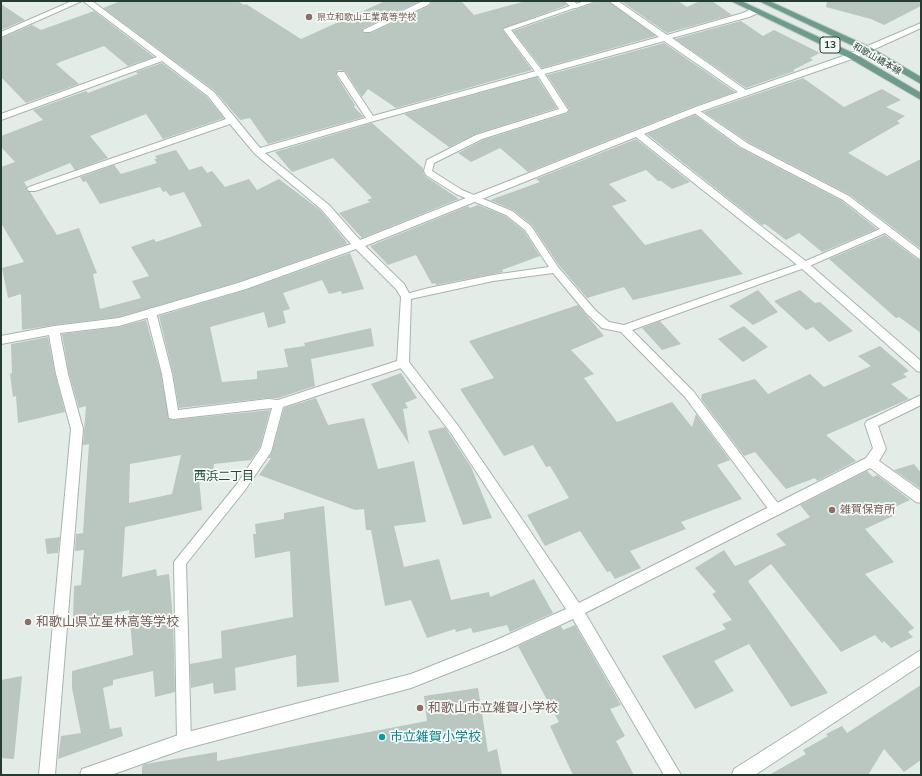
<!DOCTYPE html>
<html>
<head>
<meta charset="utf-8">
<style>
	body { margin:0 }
	#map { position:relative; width:922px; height:776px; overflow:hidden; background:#e4ece8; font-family:Mulish,sans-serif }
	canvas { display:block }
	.frame { position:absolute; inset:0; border:2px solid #253c33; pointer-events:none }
</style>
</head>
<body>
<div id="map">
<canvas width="922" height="776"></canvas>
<div class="frame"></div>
</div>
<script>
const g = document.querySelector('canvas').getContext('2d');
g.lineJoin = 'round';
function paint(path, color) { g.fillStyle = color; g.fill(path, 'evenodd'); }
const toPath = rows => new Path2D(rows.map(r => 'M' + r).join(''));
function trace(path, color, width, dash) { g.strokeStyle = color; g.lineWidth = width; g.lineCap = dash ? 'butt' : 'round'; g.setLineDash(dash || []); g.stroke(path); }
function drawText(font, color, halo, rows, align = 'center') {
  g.font = font + ' Mulish,"Noto Sans JP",sans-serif'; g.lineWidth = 3.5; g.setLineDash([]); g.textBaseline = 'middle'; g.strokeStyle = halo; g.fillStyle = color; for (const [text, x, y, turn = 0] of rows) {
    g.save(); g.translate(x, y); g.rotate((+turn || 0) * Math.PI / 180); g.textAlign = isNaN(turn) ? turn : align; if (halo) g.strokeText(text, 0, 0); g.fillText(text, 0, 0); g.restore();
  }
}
const building = toPath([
	[121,1,238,1,244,5,246,4,301,39,385,1,420,1,362,29,363,33,371,33,429,6,432,1,461,1,474,15,526,1,563,1,567,5,502,29,532,70,396,108,368,89,362,97,345,71,338,70,336,75,355,105,354,107,364,117,268,144,250,118,240,120,215,91,103,8],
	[600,1,608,1,656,36,542,68,513,31],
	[621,1,678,1,687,7,700,1,712,1,732,15,667,33],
	[827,1,921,1,921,6,884,25,871,19,826,7],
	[1,4,25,20,1,30],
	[94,11,154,57,128,66,104,46,60,62,56,64,79,84,26,103,1,77,1,38,32,25,41,30],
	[741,21,763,36,774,30,820,53,810,58,813,60,793,70,795,71,746,88,675,39],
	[664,43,735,92,692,107,528,172,500,148,471,162,458,153,483,140,568,113,569,109,547,75],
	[162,63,207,97,224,118,163,139,146,114,90,136,108,158,75,170,70,163,24,182,27,187,26,190,30,192,57,235,79,228,97,273,93,274,100,309,141,298,132,281,149,276,131,247,154,239,156,242,202,226,184,192,170,196,166,191,163,192,160,187,100,204,86,181,83,182,80,177,114,165,121,174,157,163,154,159,157,159,155,156,176,150,189,170,202,166,207,173,212,171,225,187,249,179,257,190,279,179,320,210,345,240,347,244,238,282,119,317,54,325,22,330,21,294,8,298,2,268,24,262,1,223,1,167,15,162,1,147,1,136,43,120,33,110,86,91,88,93,138,74,136,72],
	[537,77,557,108,476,134,449,147,404,114],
	[803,78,844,107,882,89,901,100,886,107,905,116,897,121,900,123,848,153,887,176,921,159,921,249,850,195,748,142,704,112],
	[695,115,740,148,842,201,877,229,822,252,799,233,786,240,765,224,762,225,647,134],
	[372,123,423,168,423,172,425,176,459,199,362,238,339,213,370,202,367,200,372,198,333,158,292,172,275,152],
	[636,139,690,182,672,189,661,181,658,181,646,170,609,184,627,201,612,206,645,245,701,229,743,274,633,300,624,287,587,298,558,264,532,225,513,210,490,200,540,182,536,179],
	[478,205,505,216,524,231,540,256,502,270,503,272,436,285,435,283,432,284,416,255,388,265,370,246,468,206,470,208],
	[885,235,917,259,921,260,921,333,899,317,896,318,829,259],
	[350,253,364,289,342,294,341,291,329,294,322,280,283,293,290,309,283,311,286,323,268,328,264,312,210,327,222,382,257,379,257,371,288,367,284,349,305,346,304,343,371,328,374,346,311,359,315,386,278,398,268,398,179,408,173,374,159,316,246,290],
	[758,290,778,312,753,325,729,306],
	[800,290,815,303,820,302,853,331,829,342,813,327,806,330,774,301],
	[578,305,604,336,571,350,594,374,584,378,617,422,672,402,692,427,696,414,730,460,717,465,742,499,681,522,686,529,630,551,641,568,615,579,610,571,607,572,580,531,545,546,527,515,569,498,550,466,546,467,533,445,504,456,460,389,494,378,469,341],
	[146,320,161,374,169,419,173,420,270,410,260,447,251,460,214,464,213,471,210,471,209,479,199,479,202,510,125,527,122,577,156,569,157,576,169,574,173,619,175,692,155,697,153,671,113,680,113,685,103,688,110,729,121,727,123,736,58,759,61,736,81,733,72,688,72,671,133,655,129,610,73,622,74,586,81,585,84,550,75,551,76,534,83,533,89,444,83,445,86,406,79,408,69,374,62,334,119,327],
	[181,455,172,494,129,503,130,464],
	[660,321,681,344,662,350,642,328],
	[744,326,768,347,743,362,718,339],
	[48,337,55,374,65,412,18,423,16,396,13,397,10,374,12,373,11,344],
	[880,346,909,371,903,374,907,377,891,384,909,399,826,435,856,461,817,481,815,478,786,489,755,452,744,456,701,399,702,394,755,379,768,394,810,374,824,387,871,366,858,356],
	[401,373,417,398,405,403,408,408,403,409,409,444,371,384],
	[316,398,328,425,364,418,378,469,414,461,426,522,394,526,404,567,439,559,451,600,489,592,490,597,534,579,553,613,510,632,507,625,473,633,471,628,456,632,455,629,427,638,411,600,385,606,371,530,366,530,364,509,355,510,259,475,271,458,268,458,272,452,284,408],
	[445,427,471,467,492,518,463,525,428,431],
	[914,464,921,473,921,489,894,470],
	[867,471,873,477,877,475,910,500,888,510,893,516,865,529,894,562,865,574,914,628,908,632,913,637,891,648,884,641,882,643,875,635,841,652,771,564,748,581,828,693,791,707,749,644,714,661,734,691,695,709,662,656,726,629,722,624,732,620,712,594,716,592,695,568,724,550,735,566,786,545,776,534,810,517,800,505],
	[324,506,339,682,297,687,296,655,235,668,236,690,214,694,213,683,191,688,190,664,222,658,221,631,293,617,290,551,255,558,253,534,256,534,255,524,284,519,284,513],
	[60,537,58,553,47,554,45,539],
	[575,625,621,705,610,709,625,736,616,741,634,775,573,775,550,726,559,722,518,646,561,626,563,630],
	[22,676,14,759,1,758,1,680],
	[921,685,921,760,904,772,884,749,868,775,769,775,806,754,803,750,828,736,826,734,842,726,847,733],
	[478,688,488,752,497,749,502,775,142,775,142,766,145,764,217,752,217,761,427,721,424,696]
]);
const service = toPath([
	[564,1,573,1,580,6,511,30,544,73,568,110,567,112,482,139,434,163,432,171,462,190,512,211,531,226,558,267,595,310,609,322,624,325,801,263,880,229,843,200,741,147,693,112,692,110,696,108,747,143,849,196,921,251,921,259,918,258,885,233,807,267,632,330,693,391,780,506,782,510,780,514,776,515,772,514,685,397,621,332,602,328,587,314,553,273,493,281,406,300,401,297,402,295,429,288,493,275,549,267,525,230,506,215,456,194,426,175,424,171,427,160,476,135,559,109,537,74,503,29,570,6,564,1],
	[151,308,155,310,156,312,172,374,178,410,268,399,278,400,403,359,407,360,408,363,407,366,283,407,271,452,245,490,186,564,191,741,189,746,184,748,179,746,177,741,174,562,237,484,261,448,272,408,173,419,169,418,162,374,146,312,147,310,151,308]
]);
const minor = toPath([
	[72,1,82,1,1,37,1,32,72,1],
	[83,1,92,1,214,92,260,148,366,118,337,74,338,72,344,72,373,116,659,37,609,1,618,1,667,35,743,13,752,9,758,9,758,13,749,17,672,38,746,90,849,54,921,23,921,28,855,58,699,112,644,134,808,263,921,361,921,372,917,371,800,267,636,137,365,246,404,284,411,297,409,362,459,427,579,603,866,458,873,448,865,424,867,421,921,395,921,405,878,426,886,449,879,461,921,491,921,503,916,502,870,468,585,613,681,775,664,775,573,619,504,651,411,688,184,749,111,775,80,775,82,769,88,767,184,733,411,674,494,641,566,609,451,433,399,366,397,363,401,297,396,289,356,249,246,289,119,326,60,333,68,374,83,429,55,775,39,775,71,429,56,374,49,335,1,344,1,336,54,326,119,318,238,283,351,244,321,209,255,154,230,124,35,191,29,191,27,189,29,187,226,119,208,96,162,61,1,120,1,114,157,57,83,1],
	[664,41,738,92,693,108,360,240,329,205,265,153,374,121,664,41],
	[423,1,431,1,428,5,370,32,364,32,363,30,423,1],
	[584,1,596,1,576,8,572,6,584,1],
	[921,650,921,665,755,775,732,775,734,769,921,650]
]);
const primary = toPath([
	[731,1,741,1,855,54,921,93,921,100,849,58,731,1],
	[759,1,769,1,870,47,921,77,921,84,864,51,759,1]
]);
const markers = [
	[309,17,4,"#8d6e63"],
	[832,510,4,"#8d6e63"],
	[28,622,4,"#8d6e63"],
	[420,708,4,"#8d6e63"],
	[382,737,4,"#0f9aa8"]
];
const farEducationnames = [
	["県立和歌山工業高等学校",317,17]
];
const farStreetnames = [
	["和歌山橋本線",877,59,30]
];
const shields = [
	[830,45,20]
];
const shieldNames = [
	["13",830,45]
];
const educationNames = [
	["雑賀保育所",840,510]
];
const neighbourhoodNames = [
	["西浜二丁目",224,476]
];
const nearEducationnames = [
	["和歌山県立星林高等学校",36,622],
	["和歌山市立雑賀小学校",428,708]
];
const nearCulturenames = [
	["市立雑賀小学校",390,737]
];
paint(building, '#bac6c0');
trace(service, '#a7b4ae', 2);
trace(minor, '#a7b4ae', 2);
trace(primary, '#c2c8c6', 2);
paint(service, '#fff');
paint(minor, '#fff');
paint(primary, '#6d9c8c');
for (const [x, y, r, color] of markers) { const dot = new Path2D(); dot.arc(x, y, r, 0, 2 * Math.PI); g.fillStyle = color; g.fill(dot); trace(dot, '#f4f9f6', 1.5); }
drawText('9px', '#785e54', '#f4f9f6', farEducationnames, 'left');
drawText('9px', '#253c33', '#f4f9f6', farStreetnames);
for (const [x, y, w] of shields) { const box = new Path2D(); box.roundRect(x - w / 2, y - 8, w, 16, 3); g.fillStyle = '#f4f9f6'; g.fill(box); trace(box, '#253c33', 1); }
drawText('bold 10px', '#253c33', null, shieldNames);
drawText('11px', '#785e54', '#f4f9f6', educationNames, 'left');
drawText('12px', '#234c3e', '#f4f9f6', neighbourhoodNames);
drawText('13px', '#785e54', '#f4f9f6', nearEducationnames, 'left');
drawText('13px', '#0d838f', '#f4f9f6', nearCulturenames, 'left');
</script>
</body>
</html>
